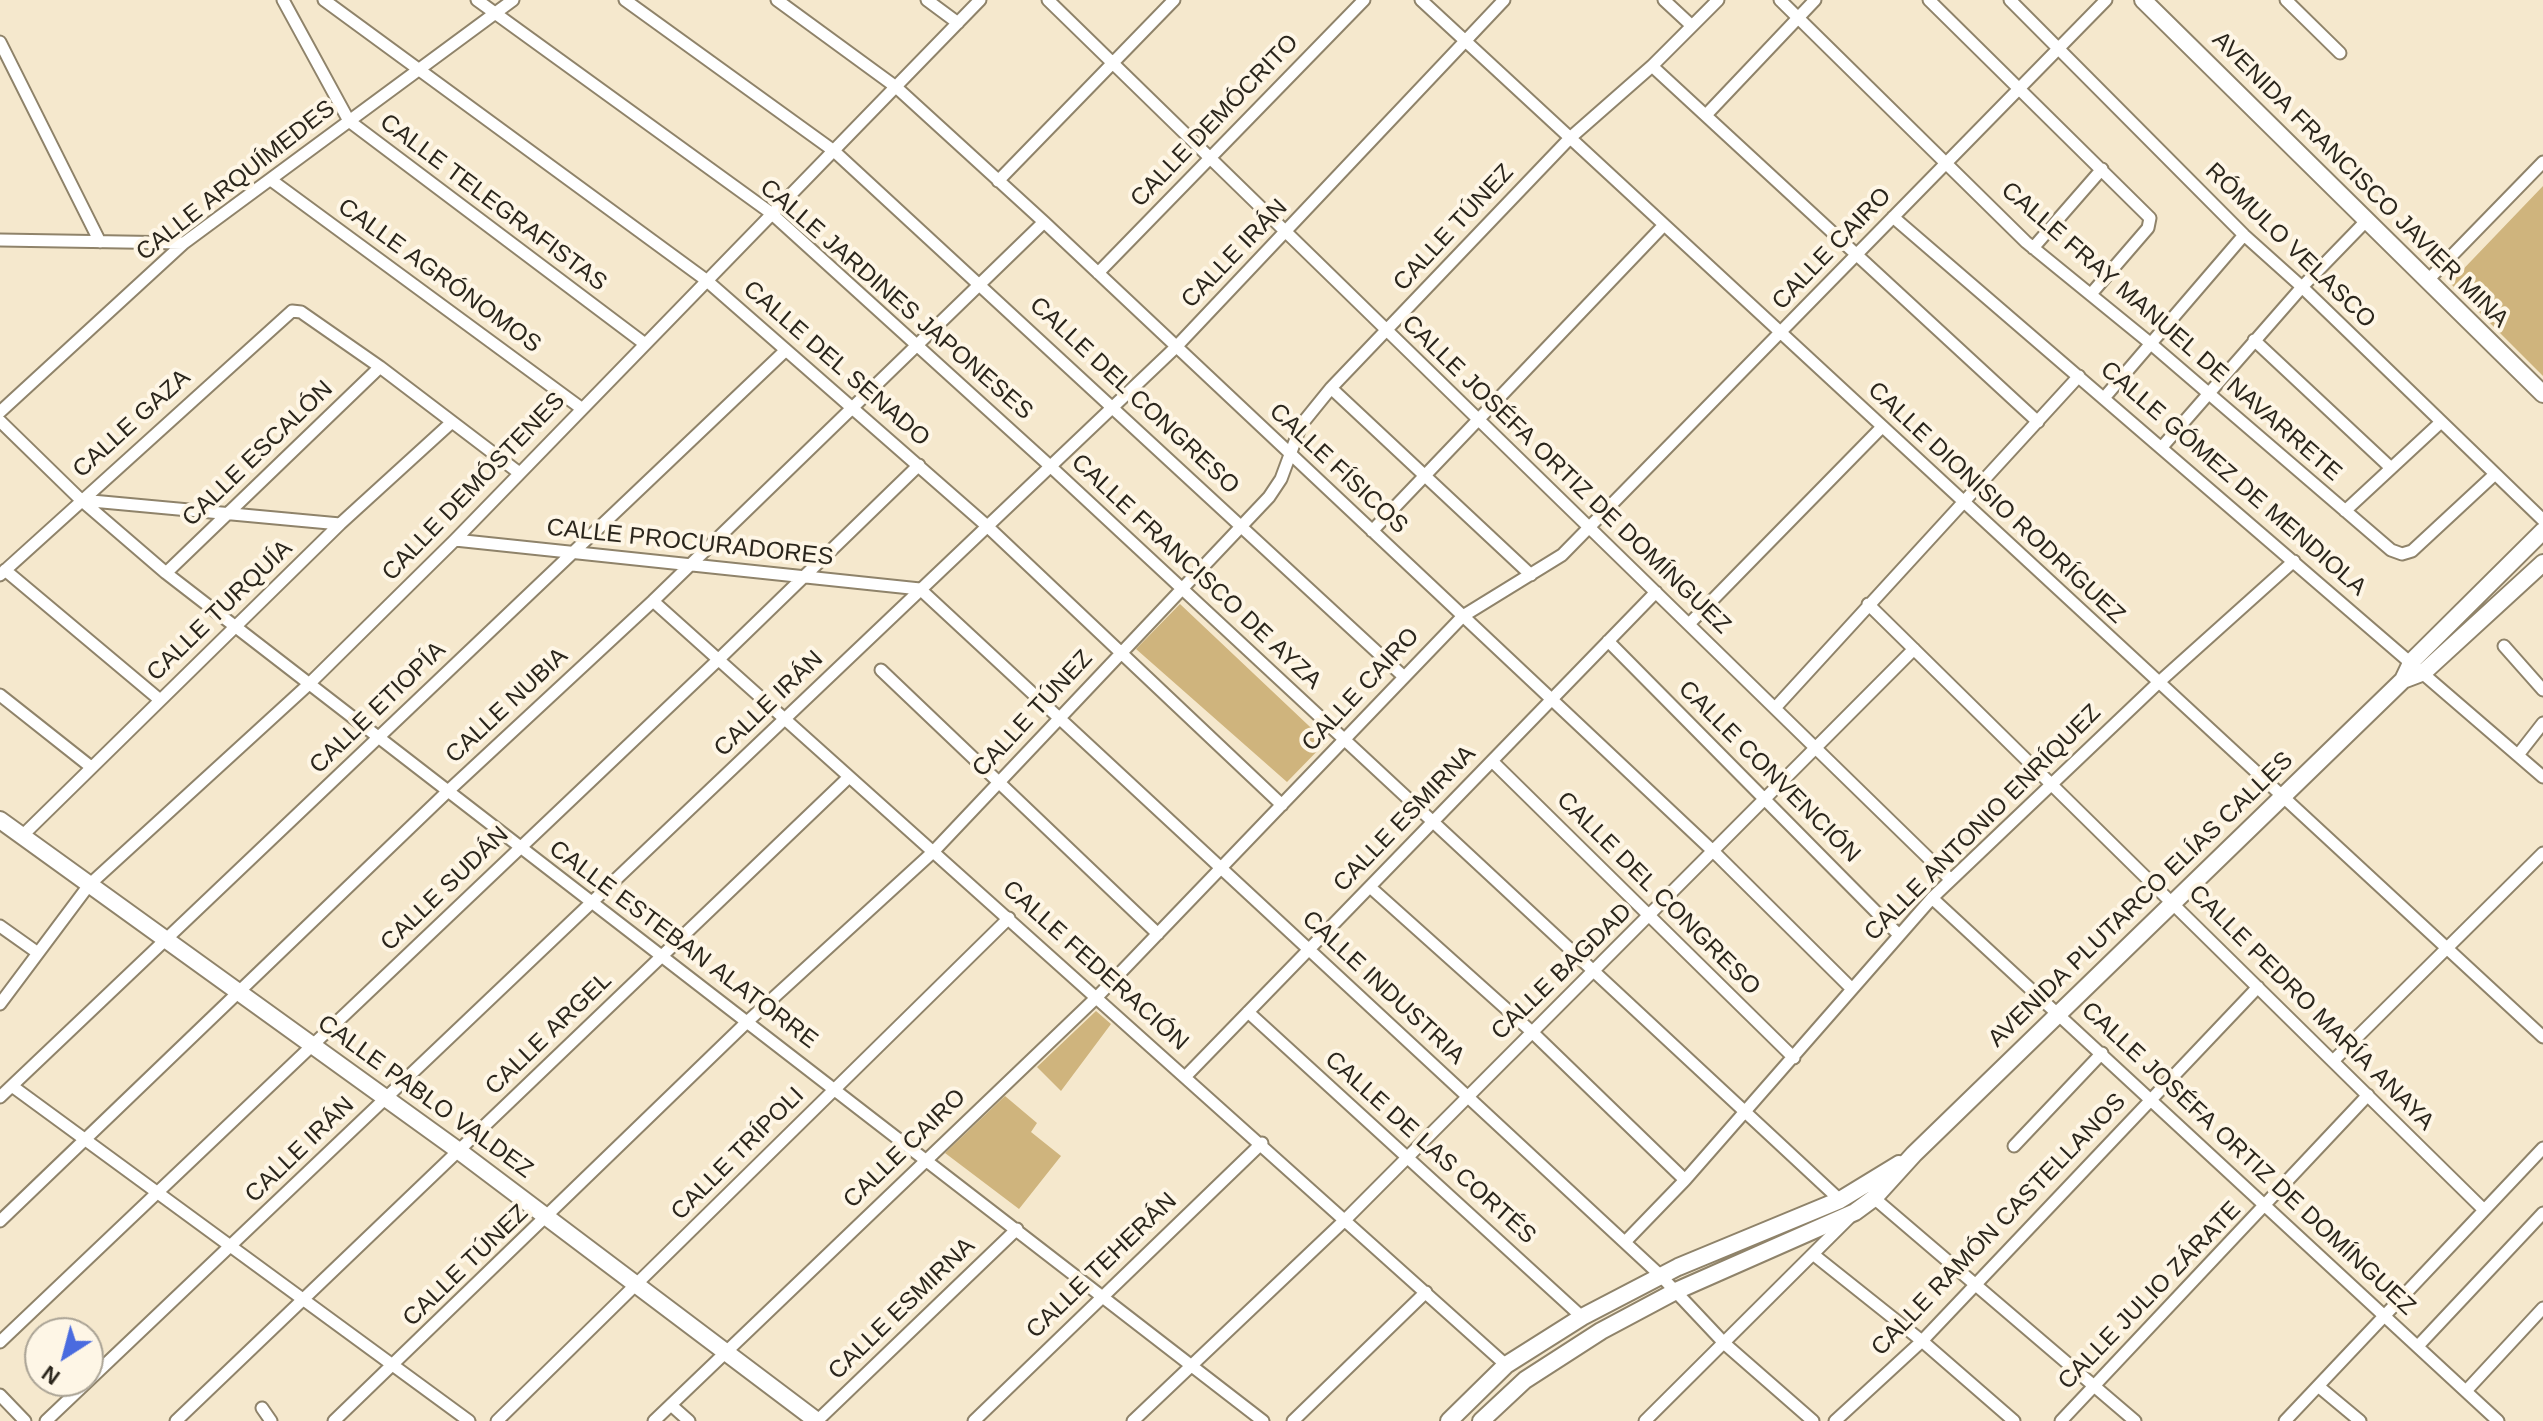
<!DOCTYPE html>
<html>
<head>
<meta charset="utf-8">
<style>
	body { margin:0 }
	#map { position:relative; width:2543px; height:1421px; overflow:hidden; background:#f5e8cd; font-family:Arial,sans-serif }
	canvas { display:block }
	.north { position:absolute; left:24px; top:1317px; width:80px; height:80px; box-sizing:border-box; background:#fef6e6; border:2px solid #aaa395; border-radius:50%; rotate:216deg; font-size:22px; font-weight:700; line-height:32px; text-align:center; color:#2b261c }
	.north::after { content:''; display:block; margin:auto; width:28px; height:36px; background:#4a6bdf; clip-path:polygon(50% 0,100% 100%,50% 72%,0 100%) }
</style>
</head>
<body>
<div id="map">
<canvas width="2543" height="1421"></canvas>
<div class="north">N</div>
</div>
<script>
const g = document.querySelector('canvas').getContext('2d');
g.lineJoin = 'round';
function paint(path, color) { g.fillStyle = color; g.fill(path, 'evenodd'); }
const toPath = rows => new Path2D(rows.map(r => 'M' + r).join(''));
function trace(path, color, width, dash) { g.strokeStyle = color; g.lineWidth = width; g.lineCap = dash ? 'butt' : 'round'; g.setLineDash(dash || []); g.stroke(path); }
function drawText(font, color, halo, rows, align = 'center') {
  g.font = font + ' Arial,sans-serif'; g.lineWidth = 8; g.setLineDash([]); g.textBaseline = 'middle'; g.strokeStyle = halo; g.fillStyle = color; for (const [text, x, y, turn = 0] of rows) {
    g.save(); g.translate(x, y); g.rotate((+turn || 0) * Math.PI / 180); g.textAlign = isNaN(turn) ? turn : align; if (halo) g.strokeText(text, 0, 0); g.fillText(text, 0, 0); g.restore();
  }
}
const green = toPath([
	[2543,186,2543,376,2450,283],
	[1180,604,1326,742,1287,782,1136,649],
	[1096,1011,1111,1024,1061,1091,1037,1067],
	[1005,1096,1037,1123,1031,1132,1061,1156,1019,1209,945,1153]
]);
const street = toPath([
	[283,0,349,121,645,344],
	[324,0,706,280,987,526,1282,805],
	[477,0,771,213,1050,466,1840,1200],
	[625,0,834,151,1402,675],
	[777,0,896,87,1044,222,1714,852,1852,989],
	[927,0,958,23],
	[1048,0,1951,880],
	[1421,0,2543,1037],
	[1664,0,1692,26],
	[1780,0,2026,242,2150,343,2391,550,2402,554,2412,551,2494,475],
	[1929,0,2150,218,2148,228,2091,294],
	[2010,0,2244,235,2302,287,2543,520],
	[2286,0,2340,53],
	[0,42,100,242],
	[1652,66,2038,422],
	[1706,115,1815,0],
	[271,180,581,408],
	[998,181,1174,0],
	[1893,217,2543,777],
	[0,240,184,243],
	[2033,248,2102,169],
	[1098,273,1364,0],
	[2428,280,2543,162],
	[2254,340,2391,468],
	[1331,388,1531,575],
	[2104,398,2244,235],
	[0,412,184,243,513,0],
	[0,421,80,499,166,573,1263,1421],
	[2162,447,2302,287,2367,220],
	[81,500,340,524],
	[2345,511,2441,422],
	[1372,531,1664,225],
	[455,540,920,589,1660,1275,1725,1344,1813,1421],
	[5,570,160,700],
	[166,573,380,367],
	[0,575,292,311,301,312,380,367,518,472],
	[653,601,1506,1365],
	[1868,604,2483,1209],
	[1689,624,1881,428],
	[1608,641,1898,934],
	[2504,646,2543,690],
	[881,670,1158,934],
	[0,695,91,767],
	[1775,708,2079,376],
	[2518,755,2543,723],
	[1492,761,1794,1058],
	[22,836,340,524,452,422],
	[1370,887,1532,1032,1685,1180],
	[1932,898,2498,1421],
	[0,926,38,953],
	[0,1004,89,885,308,685,455,540,980,0],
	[1248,1012,1582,1317],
	[2333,1061,2543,853],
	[1186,1076,1656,592],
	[12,1086,469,1421],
	[0,1097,786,350],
	[2014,1146,2102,1053],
	[1874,1198,2135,1421],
	[0,1221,447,792,653,601,1044,222],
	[1625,1242,1685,1180,1932,898,2158,683,2294,561],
	[1814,1255,1922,1341,2014,1421],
	[0,1342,718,660,919,465],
	[2418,1346,2543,1213],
	[2318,1386,2360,1421],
	[2466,1391,2543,1308],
	[0,1395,25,1421],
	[671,1405,689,1421],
	[262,1408,271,1421],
	[46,1421,1176,347,1504,0],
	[176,1421,849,777],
	[334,1421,748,1021,933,852,1269,497,1281,479,1301,425,1331,388,1570,138,1652,66,1718,0],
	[497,1421,1009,918],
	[654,1421,1097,997,1463,616,1562,555,2106,0],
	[817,1421,1017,1229],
	[974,1421,1262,1143],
	[1133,1421,1346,1219,1914,649],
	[1293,1421,1426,1292],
	[1645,1421,1849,1218],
	[1835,1421,1922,1341,2258,987],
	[2061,1421,2368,1095],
	[2285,1421,2543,1148]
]);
const secondary = toPath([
	[2143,0,2543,394],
	[0,820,459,1151,817,1421]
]);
const primary = toPath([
	[2403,680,2424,672,2543,563],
	[1449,1421,1506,1365,1582,1317,1678,1267,1840,1200,1899,1164],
	[1481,1421,1525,1380,1601,1331,1676,1291,1855,1212,1874,1198,1914,1154,2403,680,2412,661,2543,531]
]);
const streetNames = [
	["CALLE DEMÓCRITO",1215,121,-46],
	["AVENIDA FRANCISCO JAVIER MINA",2360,180,45],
	["CALLE ARQUÍMEDES",236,181,-38],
	["CALLE TELEGRAFISTAS",493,203,37],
	["CALLE TÚNEZ",1454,228,-47],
	["RÓMULO VELASCO",2290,246,44],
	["CALLE CAIRO",1832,249,-46],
	["CALLE IRÁN",1235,254,-46],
	["CALLE AGRÓNOMOS",439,276,36],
	["CALLE JARDINES JAPONESES",896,300,41],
	["CALLE FRAY MANUEL DE NAVARRETE",2171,332,41],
	["CALLE DEL SENADO",836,364,41],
	["CALLE DEL CONGRESO",1134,396,43],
	["CALLE GAZA",132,424,-42],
	["CALLE ESCALÓN",258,454,-44],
	["CALLE FÍSICOS",1338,469,43],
	["CALLE JOSÉFA ORTIZ DE DOMÍNGUEZ",1566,475,44],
	["CALLE GÓMEZ DE MENDIOLA",2233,479,41],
	["CALLE DEMÓSTENES",474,487,-46],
	["CALLE DIONISIO RODRÍGUEZ",1996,503,43],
	["CALLE PROCURADORES",690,543,6],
	["CALLE FRANCISCO DE AYZA",1196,572,43],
	["CALLE TURQUÍA",220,611,-44],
	["CALLE CAIRO",1361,690,-47],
	["CALLE IRÁN",769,704,-44],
	["CALLE NUBIA",507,706,-43],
	["CALLE ETIOPÍA",378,708,-44],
	["CALLE TÚNEZ",1033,714,-47],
	["CALLE CONVENCIÓN",1769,772,45],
	["CALLE ESMIRNA",1405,819,-46],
	["CALLE ANTONIO ENRÍQUEZ",1983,823,-45],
	["CALLE SUDÁN",445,889,-44],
	["CALLE DEL CONGRESO",1658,894,45],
	["AVENIDA PLUTARCO ELÍAS CALLES",2141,900,-44],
	["CALLE ESTEBAN ALATORRE",683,945,37],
	["CALLE FEDERACIÓN",1095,966,42],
	["CALLE BAGDAD",1562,972,-44],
	["CALLE INDUSTRIA",1383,988,43],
	["CALLE PEDRO MARÍA ANAYA",2311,1008,45],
	["CALLE ARGEL",549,1034,-44],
	["CALLE PABLO VALDEZ",425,1097,36],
	["CALLE DE LAS CORTÉS",1430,1148,42],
	["CALLE CAIRO",905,1149,-44],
	["CALLE IRÁN",300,1150,-44],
	["CALLE TRÍPOLI",738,1154,-45],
	["CALLE JOSÉFA ORTIZ DE DOMÍNGUEZ",2248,1159,43],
	["CALLE RAMÓN CASTELLANOS",1999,1225,-46],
	["CALLE TÚNEZ",466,1266,-44],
	["CALLE TEHERÁN",1102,1266,-44],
	["CALLE JULIO ZÁRATE",2150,1296,-46],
	["CALLE ESMIRNA",902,1309,-44]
];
paint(green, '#cfb47d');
trace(street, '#8f836a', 15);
trace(secondary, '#8f836a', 20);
trace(primary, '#8f836a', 20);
trace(street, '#fff', 11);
trace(secondary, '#fff', 16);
trace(primary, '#fff', 16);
drawText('24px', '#2b261c', '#fef6e6', streetNames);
</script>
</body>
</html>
